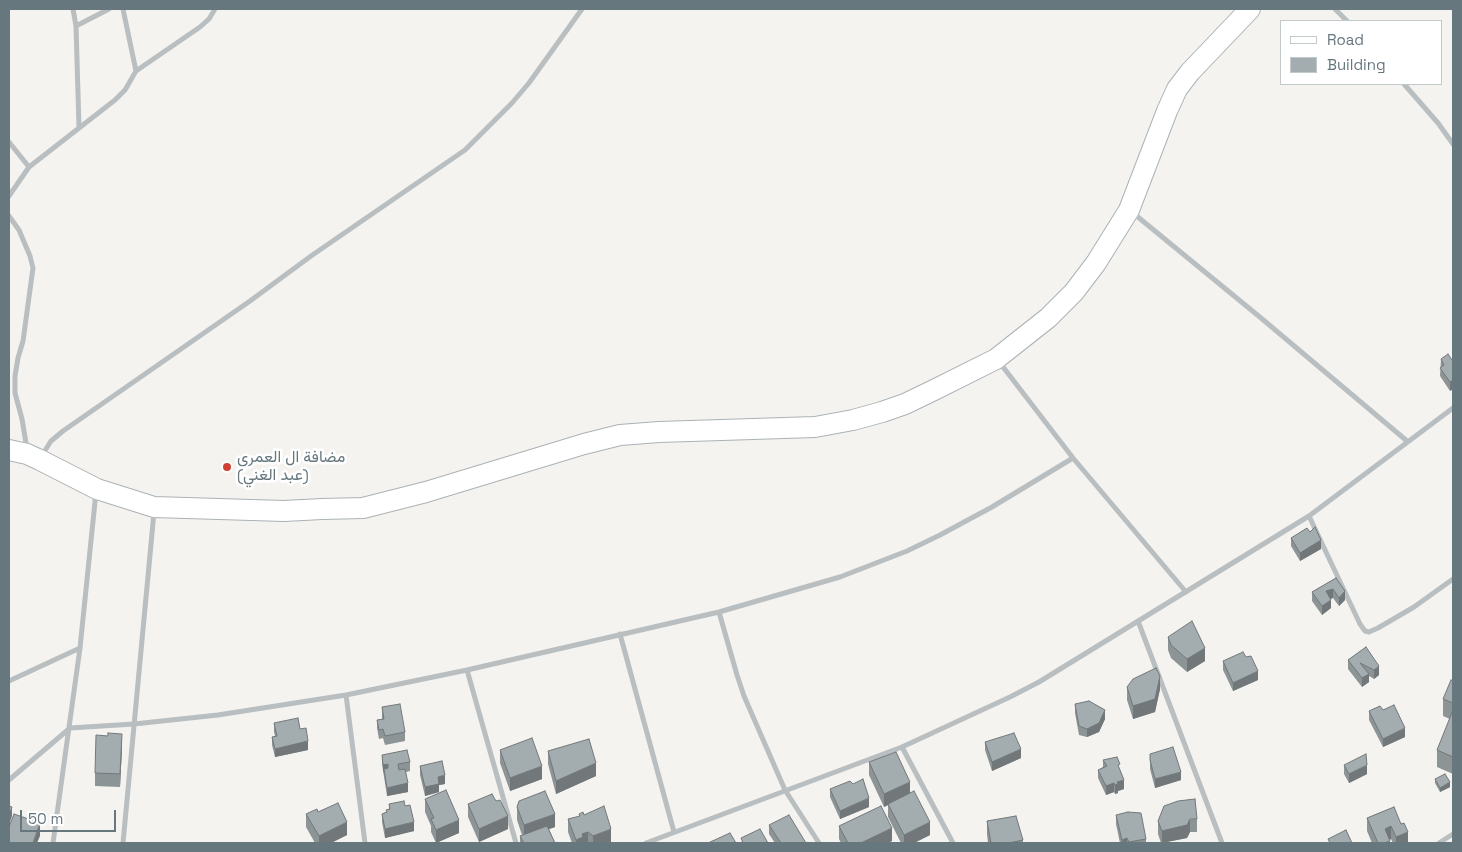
<!DOCTYPE html>
<html>
<head>
<meta charset="utf-8">
<style>
	body { margin:0 }
	#map { position:relative; width:1462px; height:852px; overflow:hidden; background:#f4f3f0; font-family:"Space Grotesk",sans-serif }
	canvas { display:block }
	.frame { position:absolute; inset:0; border:10px solid #66777e; pointer-events:none }
	.legend { position:absolute; left:1280px; top:20px; width:162px; height:65px; box-sizing:border-box; background:#fff; border:1px solid #c2c9cb; margin:0; padding:6px 9px; list-style:none; font-size:15px; color:#66777e }
	.legend li { display:flex; align-items:center; gap:10px; height:25px }
	.legend b { width:25px; border:1px solid #c2c9cb }
	.scale { position:absolute; left:20px; top:810px; width:96px; height:22px; box-sizing:border-box; border:2px solid #66777e; border-top:0; padding-left:6px; font-size:15px; line-height:18px; white-space:nowrap; color:#66777e; -webkit-text-stroke:4px #fff; paint-order:stroke }
</style>
</head>
<body>
<div id="map">
<canvas width="1462" height="852"></canvas>
<div class="frame"></div>
<ul class="legend">
<li><b style="height:6px;background:#fff"></b>Road</li>
<li><b style="height:14px;background:#a3acaf"></b>Building</li>
</ul>
<div class="scale">50 m</div>
</div>
<script>
const g = document.querySelector('canvas').getContext('2d');
g.lineJoin = 'round';
const toPath = rows => new Path2D(rows.map(r => 'M' + r).join(''));
function trace(path, color, width, dash) { g.strokeStyle = color; g.lineWidth = width; g.lineCap = dash ? 'butt' : 'round'; g.setLineDash(dash || []); g.stroke(path); }
function paint(path, color) { g.fillStyle = color; g.fill(path, 'evenodd'); }
function drawText(font, color, halo, rows, align = 'center') {
  g.font = font + ' "Space Grotesk",Vazirmatn,sans-serif'; g.lineWidth = 5; g.setLineDash([]); g.textBaseline = 'middle'; g.strokeStyle = halo; g.fillStyle = color; for (const [text, x, y, turn = 0] of rows) {
    g.save(); g.translate(x, y); g.rotate((+turn || 0) * Math.PI / 180); g.textAlign = isNaN(turn) ? turn : align; if (halo) g.strokeText(text, 0, 0); g.fillText(text, 0, 0); g.restore();
  }
}
const street = toPath([
	[73,9,76,26,79,127],
	[123,9,136,71],
	[1335,9,1347,21],
	[76,26,109,9],
	[1404,84,1438,123,1453,144],
	[9,142,29,167],
	[9,196,29,167,115,100,125,90,136,71,200,27,209,19,215,9],
	[1133,213,1261,318,1407,441],
	[9,216,19,230,30,256,33,268,23,341,18,358,15,376,15,393,22,419,27,449],
	[1000,363,1073,458,1186,592],
	[41,457,51,441,63,431,250,301,311,256,465,150,512,103,529,83,582,9],
	[1309,516,1360,624,1365,631,1369,632,1378,628,1414,607,1453,579],
	[719,612,737,675,744,696,785,790,819,843],
	[1138,621,1222,843],
	[620,634,674,832],
	[467,670,516,843],
	[9,681,80,648],
	[346,695,365,843],
	[902,747,953,843],
	[9,780,70,728,134,724,218,715,346,695,467,670,719,612,840,577,907,551,940,535,992,507,1073,458],
	[53,843,80,648,96,492],
	[123,843,154,512],
	[646,843,902,747,1010,697,1039,682,1309,516,1453,408],
	[1439,843,1453,834]
]);
const secondary = toPath([
	[9,450,27,454,40,460,97,489,154,507,284,511,322,509,363,508,426,492,584,444,620,435,659,432,815,427,853,420,882,412,905,404,934,390,996,359,1048,318,1074,292,1096,263,1129,210,1167,111,1177,89,1190,72,1250,9]
]);
const wall = toPath([
	[1441,359,1452,360,1453,359,1453,389,1450,391,1440,376],
	[1310,532,1321,549,1300,561,1291,546,1291,538],
	[1336,578,1345,600,1339,606,1333,598,1330,599,1331,608,1322,615,1312,601,1312,592],
	[1168,637,1205,661,1187,672,1171,658,1168,650],
	[1366,647,1379,675,1374,679,1369,676,1369,682,1362,687,1348,669,1348,660],
	[1223,661,1258,680,1233,691,1223,670],
	[1453,681,1453,774,1437,767,1437,750,1450,719,1443,716,1443,699],
	[1127,687,1160,689,1155,712,1133,719,1127,700],
	[1075,704,1105,719,1099,732,1087,737,1079,735,1075,713],
	[382,707,405,732,405,741,385,745,383,738,379,739,377,728,377,720,382,719],
	[1383,710,1405,737,1383,747,1369,720,1369,711],
	[274,723,300,729,308,750,275,757,272,745,272,737,275,736,274,732],
	[985,742,1021,758,992,771,985,750],
	[122,747,120,787,95,786,95,773],
	[500,750,542,779,510,791,500,763],
	[548,751,596,776,556,794,548,764],
	[1150,754,1181,780,1155,788,1150,769],
	[382,755,410,762,410,771,406,772,408,792,387,796,382,764],
	[1103,760,1120,771,1124,789,1118,791,1118,793,1115,794,1114,792,1106,795,1098,778,1098,770,1103,767],
	[869,762,910,793,930,835,914,843,901,843,888,817,888,805,884,807,869,775],
	[1344,765,1367,774,1349,783,1344,774],
	[420,766,445,784,439,785,439,792,425,796,420,775],
	[1435,779,1450,787,1440,792,1435,783],
	[830,789,869,807,840,819,830,797],
	[425,799,459,833,436,843,431,832,431,826,425,812],
	[389,804,405,806,414,831,385,838,382,822,382,814,386,812,389,809],
	[468,804,508,829,479,842,468,817],
	[517,807,555,827,549,829,555,843,520,843,520,836,522,835,517,820],
	[1394,807,1408,843,1393,843,1391,839,1389,840,1390,843,1372,843,1367,831,1367,818],
	[318,812,347,835,331,843,315,843,306,827,306,814],
	[579,814,584,815,611,842,608,843,572,843,568,832,568,819,579,817],
	[1116,815,1146,839,1146,843,1120,843,1116,824],
	[1197,819,1197,832,1190,832,1187,838,1161,843,1158,834,1158,821],
	[987,821,1023,840,1023,843,988,843,987,834],
	[769,825,806,843,775,843,769,834],
	[839,826,892,841,887,843,841,843,839,839]
]);
const shadedWall = toPath([
	[1453,380,1453,389,1450,391,1450,382],
	[1321,540,1321,549,1300,561,1300,553],
	[1333,589,1333,598,1326,600,1326,591],
	[1345,591,1345,600,1339,606,1339,598],
	[1331,600,1331,608,1322,615,1322,606],
	[1205,648,1205,661,1187,672,1187,659],
	[1379,666,1379,675,1374,679,1374,670],
	[1258,671,1258,680,1233,691,1233,683],
	[1369,674,1369,682,1362,687,1362,678],
	[1160,676,1160,689,1155,712,1133,719,1133,706],
	[1105,710,1105,719,1099,732,1087,737,1087,729],
	[1405,728,1405,737,1383,747,1383,739],
	[122,734,122,747,120,787,120,774],
	[308,741,308,750,275,757,275,749],
	[1021,749,1021,758,992,771,992,762],
	[596,763,596,776,556,794,556,781],
	[388,764,388,773,384,769,383,774,383,765],
	[1367,765,1367,774,1349,783,1349,774],
	[542,766,542,779,510,791,510,778],
	[1181,772,1181,780,1155,788,1155,779],
	[445,775,445,784,439,785,439,792,425,796,425,787,438,777],
	[1124,780,1124,789,1118,791,1118,793,1115,794,1115,785,1117,782],
	[910,782,910,795,884,807,884,794],
	[1450,782,1450,787,1440,792,1440,788],
	[408,783,408,792,387,796,387,788],
	[1114,783,1114,792,1106,795,1106,786],
	[869,798,869,807,840,819,840,811],
	[12,807,12,816,9,825,9,816],
	[555,814,555,827,524,838,524,825],
	[508,816,508,829,479,842,479,829],
	[1190,819,1190,832,1187,838,1162,843,1162,831],
	[459,820,459,833,436,843,436,830],
	[347,822,347,835,331,843,319,843,319,836],
	[414,822,414,831,385,838,385,829],
	[930,822,930,835,914,843,904,843,904,835],
	[40,823,40,836,37,843,33,843],
	[1391,826,1391,839,1385,842,1385,829],
	[892,828,892,841,887,843,861,843],
	[611,829,611,842,608,843,593,843,593,836],
	[588,832,588,843,576,843,576,840,582,834],
	[1408,832,1408,843,1396,843,1396,837],
	[1127,838,1127,843,1122,843,1122,840]
]);
const building = toPath([
	[1448,354,1452,360,1453,359,1453,380,1450,382,1440,368,1444,365,1441,359,1448,354],
	[1315,527,1321,540,1300,553,1291,538,1307,528,1310,532,1315,527],
	[1336,578,1345,591,1339,598,1333,589,1326,591,1331,600,1322,606,1312,592,1336,578],
	[1192,621,1205,648,1187,659,1171,645,1168,637,1192,621],
	[1366,647,1379,666,1374,670,1360,663,1369,674,1362,678,1348,660,1366,647],
	[1243,652,1246,657,1251,656,1258,671,1233,683,1223,661,1243,652],
	[1156,668,1160,676,1155,699,1133,706,1127,687,1133,679,1156,668],
	[1451,680,1453,681,1453,703,1443,699,1451,680],
	[1089,701,1105,710,1099,723,1087,729,1079,726,1075,704,1089,701],
	[400,704,405,732,385,736,383,729,379,730,377,720,384,719,382,707,400,704],
	[1394,705,1405,728,1383,739,1369,711,1380,706,1383,710,1394,705],
	[1453,710,1453,757,1437,750,1453,710],
	[298,718,300,729,306,728,308,741,275,749,272,737,277,736,274,723,298,718],
	[108,733,122,734,120,774,95,773,96,735,108,736,108,733],
	[1014,733,1021,749,992,762,985,742,1014,733],
	[532,738,542,766,510,778,500,750,532,738],
	[589,739,596,763,556,781,548,751,589,739],
	[1173,747,1181,772,1155,779,1150,760,1150,754,1173,747],
	[407,750,410,762,398,764,399,770,405,769,408,783,387,788,384,769,388,768,388,764,383,765,382,755,407,750],
	[896,752,910,782,884,794,869,762,896,752],
	[1366,754,1367,765,1349,774,1344,765,1366,754],
	[1117,757,1120,764,1118,765,1124,780,1117,782,1118,784,1115,785,1114,783,1106,786,1098,770,1107,766,1103,760,1117,757],
	[442,761,445,775,438,777,439,784,425,787,420,766,442,761],
	[1445,774,1450,782,1440,788,1435,779,1445,774],
	[863,779,869,798,840,811,830,789,850,781,853,784,863,779],
	[446,790,459,820,436,830,431,819,434,818,425,799,446,790],
	[545,791,555,814,524,825,517,807,519,801,545,791],
	[914,791,930,822,904,835,888,804,914,791],
	[492,794,496,801,500,800,508,816,479,829,468,804,492,794],
	[1195,799,1197,819,1190,819,1187,825,1162,831,1158,821,1164,806,1178,801,1195,799],
	[404,801,405,806,410,805,414,822,385,829,382,814,387,812,386,810,390,809,389,804,404,801],
	[338,803,347,822,319,836,306,814,317,809,318,812,338,803],
	[9,806,12,807,9,816,9,806],
	[604,806,611,829,593,836,588,832,582,834,583,837,576,840,568,819,580,816,579,814,583,812,584,815,604,806],
	[881,806,892,828,861,843,848,843,839,826,881,806],
	[1394,807,1401,824,1404,823,1408,832,1396,837,1391,826,1385,829,1390,841,1384,843,1378,843,1367,818,1394,807],
	[1128,812,1141,813,1146,839,1129,842,1127,838,1122,840,1116,815,1128,812],
	[14,814,40,823,33,843,9,843,9,827,14,814],
	[789,815,806,843,781,843,769,825,789,815],
	[1016,816,1023,840,1009,843,991,843,987,821,1016,816],
	[547,826,555,843,524,843,520,836,547,826],
	[760,829,768,843,743,843,741,838,760,829],
	[1346,830,1352,843,1330,843,1328,839,1346,830],
	[730,833,736,843,708,843,730,833]
]);
const markers = [
	[227,467,5,"#d04034"]
];
const poiNames = [
	["مضافة ال العمري",237,458],
	["(عبد الغني)",237,476]
];
trace(secondary, '#abb2b5', 22);
trace(street, '#b9bec0', 5);
trace(secondary, '#fff', 20);
paint(wall, '#8c9496');
paint(shadedWall, '#72787a');
paint(building, '#a3acaf');
trace(building, '#72787a', 1);
for (const [x, y, r, color] of markers) { const dot = new Path2D(); dot.arc(x, y, r, 0, 2 * Math.PI); g.fillStyle = color; g.fill(dot); trace(dot, '#fff', 2); }
drawText('16px', '#66777e', '#fff', poiNames, 'left');
</script>
</body>
</html>
